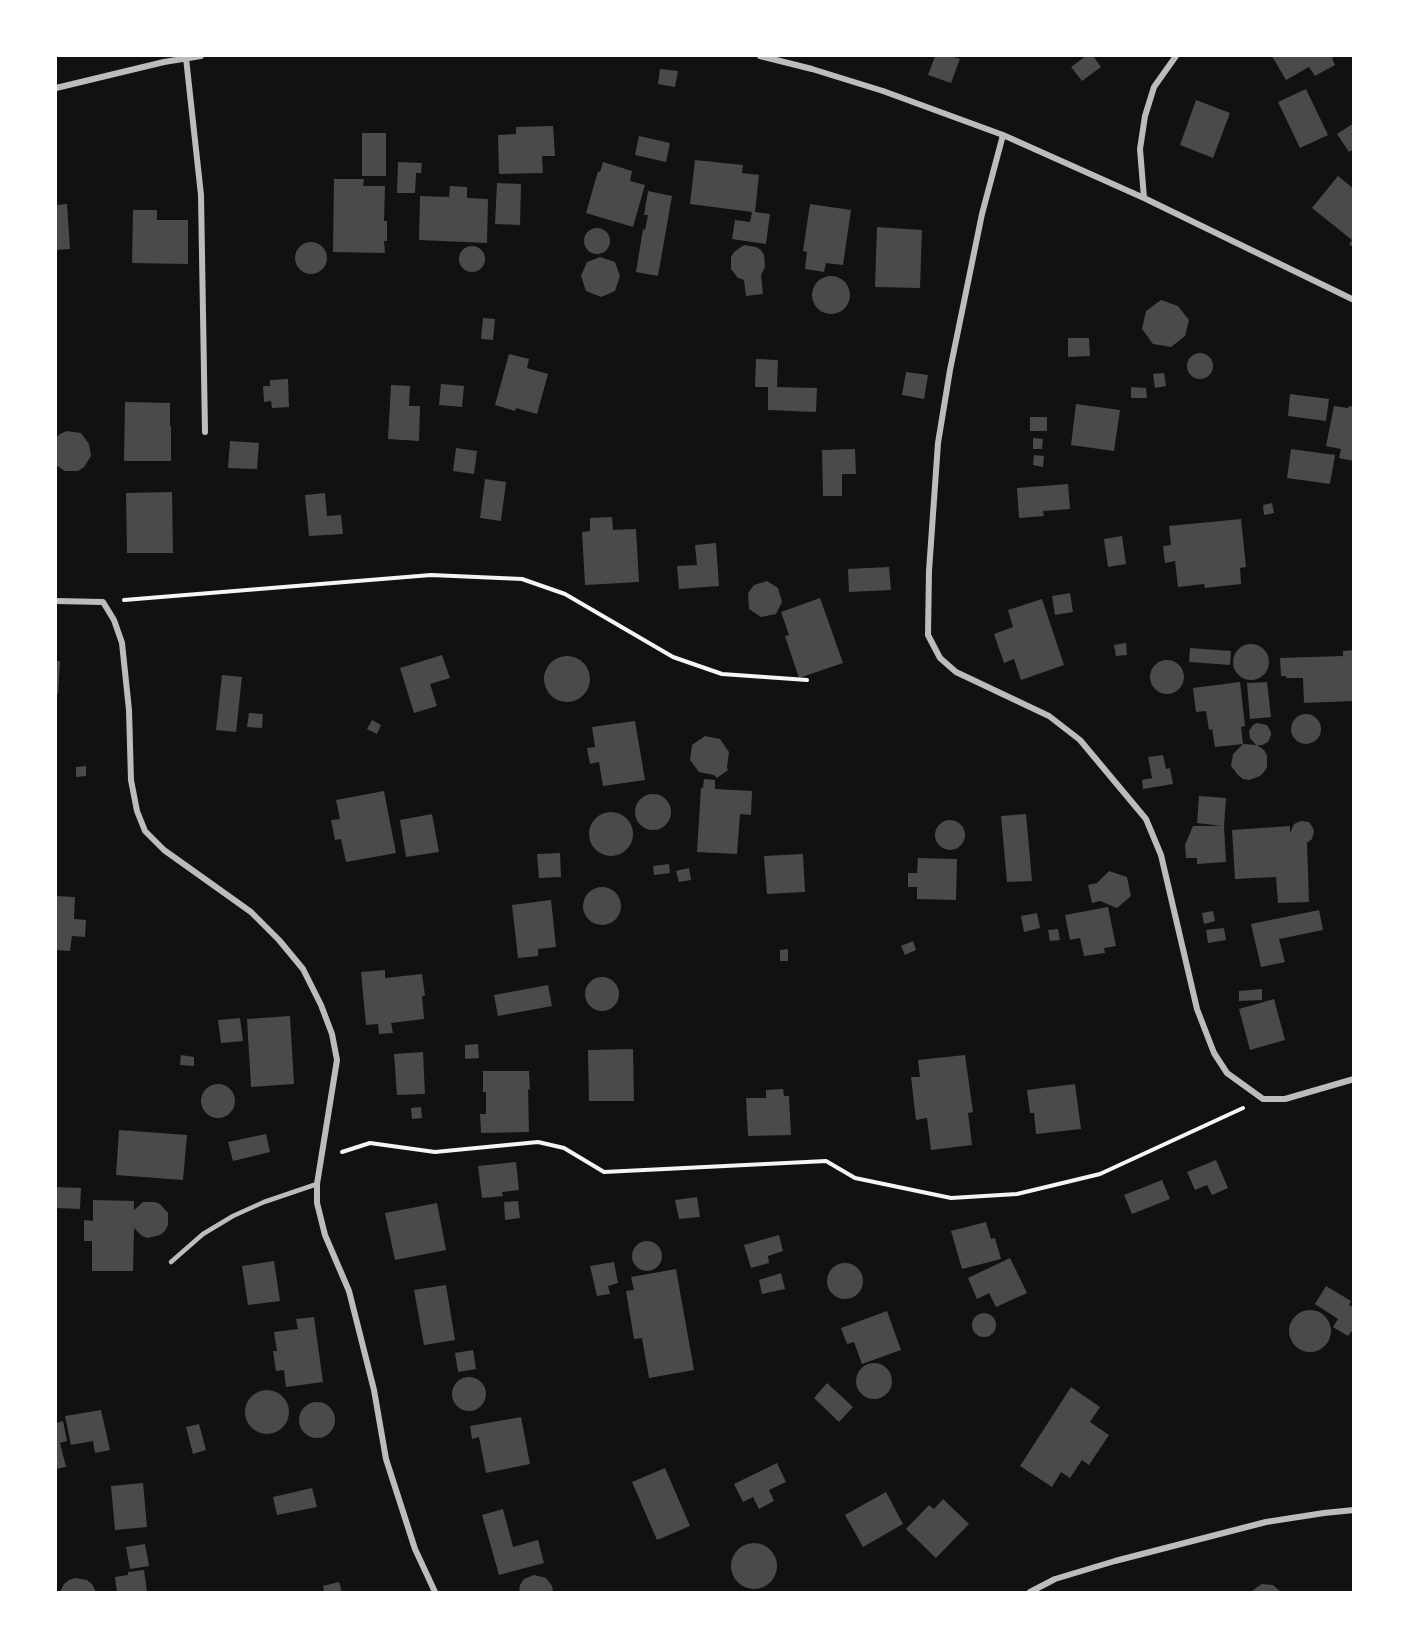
<!DOCTYPE html>
<html>
<head>
<meta charset="utf-8">
<style>
	body { margin:0 }
	#map { position:relative; width:1409px; height:1648px; overflow:hidden; background:#111; font-family:"Varela Round",sans-serif }
	canvas { display:block }
	.frame { position:absolute; inset:0; border:57px solid #fff; pointer-events:none }
</style>
</head>
<body>
<div id="map">
<canvas width="1409" height="1648"></canvas>
<div class="frame"></div>
</div>
<script>
const g = document.querySelector('canvas').getContext('2d');
g.lineJoin = 'round';
function paint(path, color) { g.fillStyle = color; g.fill(path, 'evenodd'); }
const toPath = rows => new Path2D(rows.map(r => 'M' + r).join(''));
function trace(path, color, width, dash) { g.strokeStyle = color; g.lineWidth = width; g.lineCap = dash ? 'butt' : 'round'; g.setLineDash(dash || []); g.stroke(path); }
const building = toPath([
	[935,56,950,56,960,59,951,83,928,75],
	[1086,56,1093,56,1101,67,1082,81,1071,67],
	[1272,56,1336,56,1332,58,1335,65,1315,76,1309,67,1286,80],
	[660,69,678,71,675,87,658,84],
	[1306,89,1328,135,1300,148,1278,102],
	[1196,100,1230,113,1213,158,1180,145],
	[1354,123,1354,149,1349,152,1337,134],
	[553,126,555,156,542,156,543,173,499,174,498,135,516,134,516,127],
	[362,133,386,133,386,176,362,176],
	[639,136,670,143,666,162,635,155],
	[695,160,743,165,742,173,759,175,755,212,770,214,766,244,732,239,735,220,750,222,752,212,690,204],
	[398,162,422,163,421,173,416,173,415,193,397,193],
	[603,162,632,171,630,181,645,185,633,227,586,213,598,171,600,172],
	[1338,176,1354,189,1354,248,1349,244,1352,240,1312,208],
	[334,179,364,179,363,186,385,186,384,221,387,221,387,241,384,241,385,253,333,252],
	[497,183,521,184,520,225,495,224],
	[450,186,467,187,467,198,488,199,487,243,419,240,420,196,449,197],
	[648,191,672,196,658,276,636,272,643,229,645,230,648,215,644,215],
	[67,204,70,249,56,250,56,205],
	[810,204,851,210,843,265,826,263,824,272,805,269,807,252,803,251],
	[133,210,157,210,157,220,188,220,188,264,132,263],
	[877,227,922,230,920,288,875,287],
	'584 241a13 13 0 1 1 26 0a13 13 0 1 1-26 0Z',
	'295 258a16 16 0 1 1 32 0a16 16 0 1 1-32 0Z',
	[744,245,756,247,761,250,764,255,765,267,761,275,763,294,746,296,744,280,738,278,731,269,731,257,734,252],
	'459 259a13 13 0 1 1 26 0a13 13 0 1 1-26 0Z',
	[600,257,615,262,620,276,615,291,601,297,586,291,581,276,587,262],
	'812 295a19 19 0 1 1 38 0a19 19 0 1 1-38 0Z',
	[1161,300,1178,306,1189,320,1185,336,1171,347,1153,344,1142,329,1146,311],
	[483,318,495,319,493,340,481,339],
	[1068,338,1089,338,1090,356,1068,357],
	'1187 366a13 13 0 1 1 26 0a13 13 0 1 1-26 0Z',
	[509,354,529,359,527,368,548,374,537,414,516,408,515,411,495,405],
	[756,359,778,360,777,387,817,388,816,412,768,410,768,387,755,387],
	[906,372,928,375,924,399,902,395],
	[1164,373,1166,386,1155,388,1153,374],
	[288,379,289,407,272,408,271,401,264,402,263,386,270,386,270,380],
	[441,384,464,386,462,407,439,405],
	[391,385,410,386,409,406,420,406,419,441,388,439],
	[1131,387,1146,388,1147,398,1131,398],
	[1290,394,1329,399,1326,421,1288,416],
	[125,402,170,403,170,426,171,426,171,461,124,461],
	[1076,404,1120,410,1114,451,1071,445],
	[1334,406,1348,408,1349,406,1354,407,1354,461,1339,458,1341,449,1326,446],
	[1030,417,1047,417,1047,431,1030,431],
	[67,431,81,433,89,444,91,456,84,467,78,471,65,471,56,465,56,438,60,434],
	[1033,438,1043,439,1042,449,1033,449],
	[230,441,259,443,257,469,228,468],
	[456,448,477,451,474,474,453,471],
	[855,449,856,474,842,474,842,496,823,496,822,450],
	[1291,449,1335,455,1330,484,1287,478],
	[1034,455,1044,456,1043,467,1033,465],
	[485,479,506,482,501,521,480,518],
	[1068,484,1070,509,1043,511,1044,516,1019,518,1017,488],
	[172,492,173,553,127,553,126,493],
	[325,493,327,516,341,515,343,534,309,536,305,495],
	[1272,503,1274,513,1264,515,1263,505],
	[612,517,613,530,636,529,639,582,585,585,582,532,590,531,590,518],
	[1241,519,1246,567,1240,568,1241,584,1205,588,1204,584,1178,587,1175,561,1165,563,1163,546,1171,545,1169,526],
	[1122,536,1126,564,1108,567,1104,539],
	[716,543,719,586,679,589,677,566,697,565,695,545],
	[889,567,891,590,849,592,848,569],
	[767,581,778,588,782,602,776,614,761,617,749,609,748,593,754,585],
	[1070,593,1073,612,1055,615,1052,596],
	[820,598,843,663,799,678,785,636,789,635,781,612],
	[1042,599,1064,665,1021,680,1014,659,1004,663,994,634,1013,627,1008,610],
	[1126,643,1127,655,1116,656,1114,645],
	'1233 662a18 18 0 1 1 36 0a18 18 0 1 1-36 0Z',
	[1190,648,1231,651,1230,665,1189,662],
	[1354,650,1354,701,1304,703,1303,678,1286,678,1286,676,1281,676,1280,658,1343,656,1343,651],
	[442,655,450,678,430,684,437,706,414,713,400,668],
	'544 679a23 23 0 1 1 46 0a23 23 0 1 1-46 0Z',
	'1150 677a17 17 0 1 1 34 0a17 17 0 1 1-34 0Z',
	[56,661,60,661,58,694,56,694],
	[222,675,242,677,236,732,216,730],
	[1240,682,1245,726,1241,727,1243,744,1256,745,1250,738,1249,731,1253,725,1257,723,1267,725,1271,732,1271,735,1268,742,1262,745,1257,745,1264,750,1267,755,1267,767,1264,772,1260,776,1249,780,1243,779,1238,775,1231,766,1233,754,1243,744,1215,747,1212,729,1209,730,1206,711,1196,712,1193,688],
	[1267,682,1271,717,1250,719,1247,683],
	[249,713,263,714,262,728,247,727],
	'1291 729a15 15 0 1 1 30 0a15 15 0 1 1-30 0Z',
	[372,720,381,725,377,734,367,729],
	[635,721,645,780,603,786,599,762,590,764,587,748,595,747,592,727],
	[705,736,720,739,729,752,727,767,728,770,717,778,714,775,699,772,690,760,692,745],
	[1163,755,1166,769,1170,768,1173,784,1143,789,1142,780,1152,778,1148,757],
	[86,766,86,776,76,777,76,767],
	[704,779,715,780,715,789,752,791,751,815,740,814,737,854,697,852,701,788,703,788],
	[384,791,396,853,346,862,341,839,335,840,331,820,340,819,336,800],
	'635 812a18 18 0 1 1 36 0a18 18 0 1 1-36 0Z',
	[1199,796,1226,798,1224,826,1226,862,1197,864,1197,858,1186,858,1185,845,1193,826,1221,826,1197,823],
	'589 834a22 22 0 1 1 44 0a22 22 0 1 1-44 0Z',
	[432,814,439,852,406,857,400,820],
	[1026,814,1032,881,1007,882,1001,816],
	'935 835a15 15 0 1 1 30 0a15 15 0 1 1-30 0Z',
	[1301,821,1309,822,1313,828,1314,832,1312,839,1307,843,1309,902,1278,903,1276,877,1235,879,1232,830,1290,826,1290,833,1294,824],
	[560,853,561,877,539,878,537,854],
	[803,854,805,892,767,894,764,856],
	[918,858,957,859,956,900,917,899,917,887,908,887,908,873,917,873],
	[669,864,670,873,654,875,653,866],
	[689,868,691,880,679,882,676,871],
	[1109,871,1127,877,1131,896,1117,908,1100,901,1092,903,1088,885,1097,883],
	'583 906a19 19 0 1 1 38 0a19 19 0 1 1-38 0Z',
	[56,896,75,897,74,919,86,920,85,937,72,936,70,951,56,950],
	[551,900,556,947,538,949,538,956,518,958,512,905],
	[1108,907,1116,946,1104,948,1105,953,1084,956,1080,938,1070,940,1065,915],
	[1319,910,1323,930,1279,939,1285,962,1261,967,1251,924],
	[1213,911,1215,921,1204,924,1202,913],
	[1037,913,1040,928,1024,932,1021,916],
	[1224,928,1226,940,1208,943,1206,930],
	[1058,929,1060,940,1050,941,1048,930],
	[913,941,916,950,905,955,901,946],
	[788,949,788,961,780,961,780,950],
	[385,970,385,978,422,974,425,996,422,996,424,1019,391,1023,393,1033,379,1034,378,1024,366,1025,361,972],
	'585 994a17 17 0 1 1 34 0a17 17 0 1 1-34 0Z',
	[548,985,552,1006,498,1016,494,995],
	[1262,989,1262,1000,1239,1001,1239,991],
	[1274,999,1285,1040,1250,1050,1239,1009],
	[290,1016,294,1084,251,1087,247,1019],
	[240,1018,243,1041,221,1043,218,1020],
	[478,1044,479,1058,465,1059,465,1045],
	[633,1049,634,1101,589,1101,588,1050],
	[423,1052,425,1094,397,1095,394,1054],
	[181,1055,194,1057,194,1066,180,1065],
	[965,1055,973,1112,968,1113,972,1145,931,1150,927,1118,916,1120,911,1077,920,1077,918,1060],
	[483,1071,529,1071,530,1090,528,1089,529,1132,481,1133,480,1114,486,1114,486,1092,483,1092],
	[1075,1084,1081,1129,1036,1134,1034,1113,1030,1113,1027,1090],
	'201 1101a17 17 0 1 1 34 0a17 17 0 1 1-34 0Z',
	[783,1089,784,1096,789,1096,791,1135,748,1136,746,1098,766,1098,766,1090],
	[421,1107,422,1118,412,1119,411,1108],
	[119,1130,187,1135,183,1180,116,1175],
	[266,1134,270,1152,233,1161,228,1142],
	[1216,1160,1228,1188,1212,1195,1207,1185,1195,1190,1187,1172],
	[516,1162,519,1190,502,1192,503,1196,482,1198,478,1166],
	[1162,1180,1170,1199,1132,1214,1124,1195],
	[56,1187,81,1188,80,1209,56,1208],
	[697,1197,700,1217,679,1219,675,1200],
	[93,1200,134,1201,134,1210,143,1202,155,1202,160,1204,168,1213,168,1225,165,1231,160,1235,148,1238,142,1236,134,1228,133,1271,92,1271,92,1241,84,1241,84,1220,93,1221],
	[518,1201,520,1218,505,1220,504,1202],
	[437,1203,446,1250,395,1260,385,1213],
	[986,1222,991,1239,995,1238,1001,1259,962,1269,951,1231],
	[779,1235,783,1251,768,1256,769,1263,751,1268,744,1245],
	'632 1256a15 15 0 1 1 30 0a15 15 0 1 1-30 0Z',
	[1010,1258,1027,1293,996,1307,989,1293,977,1299,968,1278],
	[274,1261,280,1301,248,1305,242,1266],
	[614,1262,618,1283,608,1286,610,1294,597,1296,590,1266],
	'827 1281a18 18 0 1 1 36 0a18 18 0 1 1-36 0Z',
	[676,1269,694,1370,649,1378,642,1338,634,1339,626,1291,634,1290,631,1277],
	[781,1273,785,1289,762,1294,759,1280],
	[446,1285,455,1340,424,1345,414,1290],
	[1326,1286,1351,1301,1349,1305,1354,1308,1354,1331,1352,1331,1348,1336,1333,1327,1338,1319,1315,1304],
	'1289 1331a21 21 0 1 1 42 0a21 21 0 1 1-42 0Z',
	[887,1311,901,1350,862,1364,854,1342,847,1344,841,1328],
	'972 1325a12 12 0 1 1 24 0a12 12 0 1 1-24 0Z',
	[314,1317,323,1382,286,1387,284,1370,276,1371,273,1351,277,1351,274,1332,298,1329,296,1319],
	[473,1350,476,1369,458,1372,455,1353],
	'856 1381a18 18 0 1 1 36 0a18 18 0 1 1-36 0Z',
	'452 1394a17 17 0 1 1 34 0a17 17 0 1 1-34 0Z',
	[827,1383,853,1407,839,1422,814,1398],
	[1071,1387,1100,1407,1090,1422,1109,1435,1089,1465,1082,1460,1070,1478,1061,1472,1052,1487,1020,1466],
	'245 1412a22 22 0 1 1 44 0a22 22 0 1 1-44 0Z',
	'299 1420a18 18 0 1 1 36 0a18 18 0 1 1-36 0Z',
	[101,1410,110,1450,95,1453,93,1441,71,1445,65,1416],
	[521,1417,530,1464,486,1473,479,1437,472,1439,470,1426],
	[63,1421,67,1441,60,1443,66,1467,56,1469,56,1423],
	[199,1424,206,1450,193,1454,186,1427],
	[777,1463,786,1482,769,1490,774,1501,759,1509,753,1497,743,1502,734,1484],
	[665,1468,690,1526,657,1540,632,1482],
	[143,1483,147,1527,115,1530,111,1486],
	[312,1488,317,1507,277,1515,273,1497],
	[886,1492,903,1524,863,1547,845,1515],
	[943,1499,969,1524,936,1558,906,1529,929,1505,934,1509],
	[503,1509,513,1547,538,1540,544,1563,499,1575,482,1515],
	'731 1566a23 23 0 1 1 46 0a23 23 0 1 1-46 0Z',
	[145,1544,149,1566,130,1569,126,1547],
	[144,1570,147,1592,117,1592,115,1577,128,1575,128,1572],
	[534,1575,546,1578,552,1586,553,1592,519,1592,520,1585,524,1579],
	[75,1578,87,1580,92,1584,96,1592,60,1592,64,1584,69,1580],
	[339,1582,342,1592,324,1592,323,1586],
	[1262,1584,1273,1585,1281,1592,1251,1592,1257,1587]
]);
const path = toPath([
	[124,600,431,575,522,579,565,594,673,657,722,674,807,680],
	[342,1152,370,1143,435,1152,538,1142,564,1148,604,1172,826,1161,855,1178,951,1198,1017,1194,1100,1174,1243,1108]
]);
const service = toPath([
	[171,1262,203,1234,233,1216,264,1202,317,1184]
]);
const minor = toPath([
	[760,56,812,69,883,91,1003,135,1144,198,1354,300],
	[186,58,201,195,205,432],
	[56,88,164,62,201,56],
	[1003,135,982,214,950,370,938,443,929,571,928,635,940,658,956,672,1049,716,1080,740,1146,819,1161,855,1197,1009,1214,1053,1227,1073,1263,1099,1285,1099,1354,1079],
	[1144,198,1140,149,1145,116,1154,87,1176,56],
	[56,601,103,602,114,620,122,643,129,710,131,780,137,811,145,831,164,850,251,912,279,940,303,969,321,1005,332,1034,337,1060,317,1184,317,1203,325,1235,349,1291,374,1390,386,1459,415,1549,435,1592],
	[1030,1592,1055,1579,1115,1561,1266,1522,1324,1513,1354,1510]
]);
paint(building, '#4a4a4a');
trace(path, '#f5f5f5', 4);
trace(service, '#bcbcbc', 4.5);
trace(minor, '#bcbcbc', 6);
</script>
</body>
</html>
